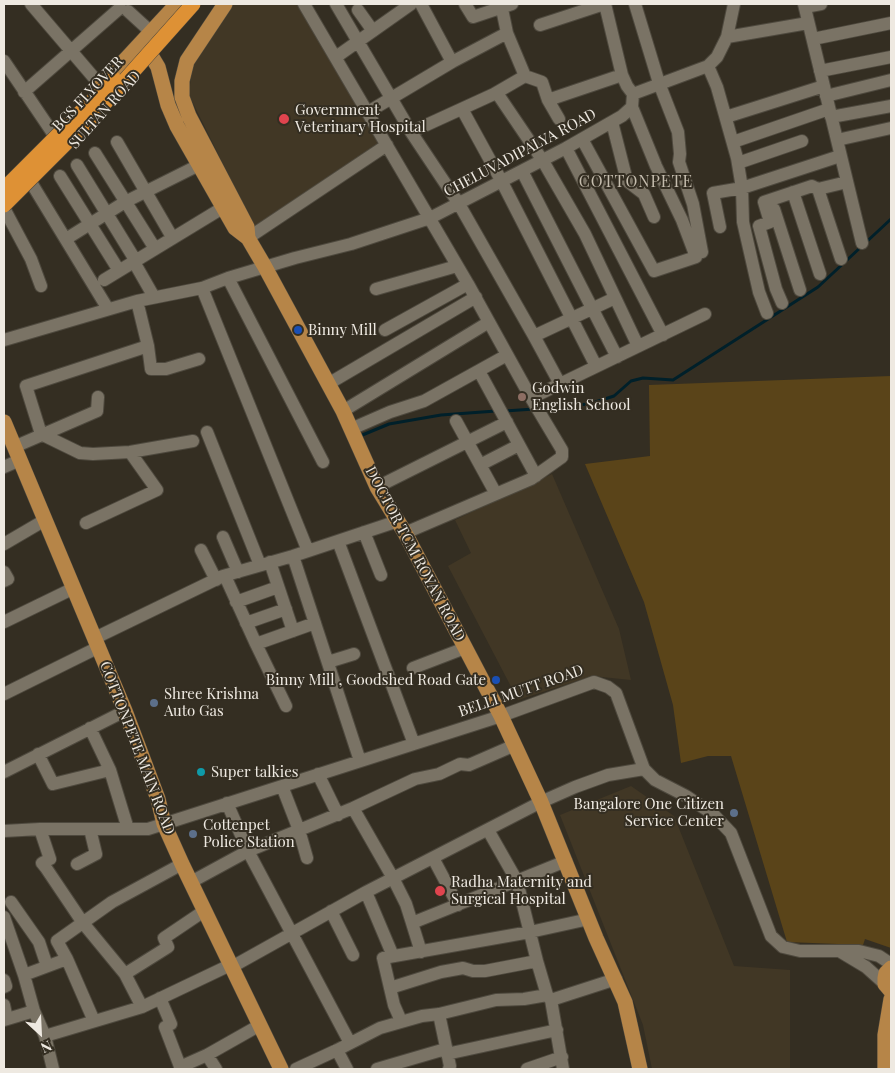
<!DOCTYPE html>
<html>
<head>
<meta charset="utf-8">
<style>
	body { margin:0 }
	#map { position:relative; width:895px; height:1073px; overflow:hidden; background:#342e22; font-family:"Playfair Display",serif }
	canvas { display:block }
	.frame { position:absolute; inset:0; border:5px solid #eee9e1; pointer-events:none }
	.north { position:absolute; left:15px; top:1008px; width:50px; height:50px; -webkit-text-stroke:4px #342e22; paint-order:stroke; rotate:155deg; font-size:14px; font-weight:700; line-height:20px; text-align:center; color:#eee9e1 }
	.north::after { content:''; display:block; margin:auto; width:18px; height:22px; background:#eee9e1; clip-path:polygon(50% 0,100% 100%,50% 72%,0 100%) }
</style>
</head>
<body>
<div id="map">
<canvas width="895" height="1073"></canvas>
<div class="frame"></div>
<div class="north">N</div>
</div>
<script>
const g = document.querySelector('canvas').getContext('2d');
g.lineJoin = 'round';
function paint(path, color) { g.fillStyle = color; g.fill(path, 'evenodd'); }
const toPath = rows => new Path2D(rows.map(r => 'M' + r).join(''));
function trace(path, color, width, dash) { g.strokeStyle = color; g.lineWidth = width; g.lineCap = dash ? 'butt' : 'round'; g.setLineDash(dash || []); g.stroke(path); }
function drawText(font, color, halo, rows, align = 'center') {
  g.font = font + ' "Playfair Display",serif'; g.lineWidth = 4; g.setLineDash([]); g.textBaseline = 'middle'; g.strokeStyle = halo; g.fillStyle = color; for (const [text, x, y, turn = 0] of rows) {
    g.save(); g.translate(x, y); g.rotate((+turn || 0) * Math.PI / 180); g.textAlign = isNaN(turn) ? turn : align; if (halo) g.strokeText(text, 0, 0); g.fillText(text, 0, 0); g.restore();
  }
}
const built = toPath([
	[233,4,301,4,382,142,255,229,189,95,193,57],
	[552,474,619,629,631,680,592,676,518,700,448,566,471,553,455,520],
	[631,786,674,816,734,966,790,970,790,1069,652,1069,643,1025,560,815]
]);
const green = toPath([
	[891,376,891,948,865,939,863,945,787,942,731,756,708,756,681,763,673,705,644,602,585,464,650,456,649,385]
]);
const stream = toPath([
	[540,408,589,404,614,396,631,381,643,378,673,380,818,287,891,219],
	[505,411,534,409],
	[360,436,389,424,441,415,496,411]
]);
const minor = toPath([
	[31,4,101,86],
	[304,4,468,284,531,398,562,450,562,457,531,479,405,533],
	[336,4,411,132,459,204,534,336,560,384],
	[421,4,452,62,507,33],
	[465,4,473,17,512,4],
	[501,4,507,33,525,76],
	[605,4,622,75,627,86,633,94],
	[635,4,659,83,678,132,680,154,679,162,693,204,702,252],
	[804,4,862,243],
	[805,7,821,4],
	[358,10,373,31],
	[128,11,151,32],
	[540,25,604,4],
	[727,37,808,23],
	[813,39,891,23],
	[336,57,411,4],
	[4,61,54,135],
	[708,66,717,87,737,158,742,188,743,222,759,292,767,313],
	[820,71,891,57],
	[24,92,120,8],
	[497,93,543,161,585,234,638,346],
	[826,96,891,80],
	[548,100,622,75],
	[462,109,502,182,596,366],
	[368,112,452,62],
	[726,117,824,86],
	[831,117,891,106],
	[612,122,627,181,644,194,654,217],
	[411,132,494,94,525,76,542,82,548,100,559,119],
	[582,139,654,271,696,257,682,220,656,166,632,107],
	[837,140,891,128],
	[117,142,172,237],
	[733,142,829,109],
	[566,148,663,335],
	[95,153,154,247],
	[738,163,802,141],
	[77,165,134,258],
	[522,171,617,357],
	[60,176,118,269],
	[32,184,108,309],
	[818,189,841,259],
	[793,192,820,274],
	[774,209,800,290],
	[5,210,31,259,41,286],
	[720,227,713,193,742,188,840,156],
	[248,238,387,145],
	[66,239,125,202,199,165],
	[134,262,154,297],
	[228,278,323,462],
	[104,280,224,207],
	[202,288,308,551],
	[376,289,457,266],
	[137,301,148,346,151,369,166,369,199,359],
	[782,303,776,289,759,226,770,222,764,202,812,186,818,189,847,182],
	[385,330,468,284],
	[534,336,615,298],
	[4,340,137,301,202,288,228,278,295,258,351,244,430,218,566,148,622,116,632,107,633,94,708,66,717,57,727,37,734,4],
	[148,346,26,386,41,434,80,453,93,454,130,452,193,441],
	[479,371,536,476],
	[328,384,476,297],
	[531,398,705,314],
	[343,411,489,322],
	[456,421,496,494],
	[351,429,390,412,424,401,507,355],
	[207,432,260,565],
	[14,447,97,411,98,397],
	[480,465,519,445],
	[4,467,20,460],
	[377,487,507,422],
	[86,523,157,490,130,452],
	[364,532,381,575],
	[223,537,238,572],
	[338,541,414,744],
	[4,544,45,520],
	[201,550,216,580],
	[293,556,360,761],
	[270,562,293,631],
	[4,572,8,579,4,581],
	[225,576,256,644,286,706],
	[236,602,278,587],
	[4,622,74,588],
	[246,623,286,609],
	[95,638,223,576,293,556,398,521],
	[256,644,315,623],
	[328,662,354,654],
	[413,668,465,648],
	[4,694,99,647],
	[90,728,110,770,128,829],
	[38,754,53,784,110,770],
	[4,772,125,711],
	[318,774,338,815],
	[282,786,299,830,307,858],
	[227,803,248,851,350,1043],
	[353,808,393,878,406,904,412,923,566,861],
	[40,829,50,859,42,863,46,868,83,923,125,974,142,1007],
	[488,830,517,881,537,961,547,995,551,1000,563,1069],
	[4,831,40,829,148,829,501,716,594,682,608,687,616,693,644,769,655,780,686,796,713,814,731,833,771,936,783,947,800,951,859,951,879,956,891,964],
	[433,858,458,905],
	[77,864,96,854,90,829],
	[191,882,248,851,353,808,415,779,439,774,460,764,469,765,515,745],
	[366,892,393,956],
	[11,902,39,942,47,966],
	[331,911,353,955],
	[4,917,24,975,34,1011,45,1036,53,1069],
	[412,923,421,952],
	[841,952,866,967,885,984],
	[125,974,168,947,164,938,204,911],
	[24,975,67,959],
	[4,980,6,986,4,987],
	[390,988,441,972,463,968,473,971,485,971,537,961],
	[160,998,171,1024,165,1027,181,1069],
	[551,1000,616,979],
	[4,1005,7,1019],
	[439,1014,450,1066,449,1069],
	[4,1020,34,1011],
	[94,1021,67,959,57,941,112,902,182,864],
	[401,1021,394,1005,383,958,530,932,589,919],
	[45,1036,142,1007,226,967,237,964,366,892,541,802,575,787,608,775,644,769],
	[207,1055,216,1069],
	[180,1067,207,1055,260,1025],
	[296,1069,337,1050],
	[347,1069,337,1050,380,1028,422,1016,439,1014,496,1000,524,999,547,995],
	[377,1069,442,1050,451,1053,557,1030],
	[527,1069,562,1057]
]);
const major = toPath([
	[225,4,187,61,182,81,182,97,189,116,247,227,248,238],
	[141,43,152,57,158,67,168,105,177,126,235,228,248,238,265,267,343,411,377,487,405,533,501,716,541,802,596,938,625,1002,640,1069],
	[100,87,177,4],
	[4,422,125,711,158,799,164,824,182,864,281,1069],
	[891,968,886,973,885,978,885,984,891,991],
	[885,1069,885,1035,891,999]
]);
const highwayBridge = toPath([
	[4,189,114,79],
	[4,205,94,115,193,4]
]);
const markers = [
	[284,119,6,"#e0444e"],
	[298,330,5,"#1a4fb4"],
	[522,397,5,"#8d6e63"],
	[496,680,5,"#1a4fb4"],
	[154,703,5,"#5c6f8a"],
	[201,772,5,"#0f9aa8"],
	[734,813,5,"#5c6f8a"],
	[193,834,5,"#5c6f8a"],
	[440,891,6,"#e0444e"]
];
const streetNames = [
	["BGS FLYOVER",88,94,-47],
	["SULTAN ROAD",105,110,-48],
	["CHELUVADIPALYA ROAD",520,153,-28],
	["DOCTOR TCM ROYAN ROAD",415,554,62],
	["BELLI MUTT ROAD",521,691,-19],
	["COTTONPETE MAIN ROAD",137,748,69]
];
const poiNames = [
	["Government",295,110],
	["Veterinary Hospital",295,127],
	["Binny Mill",308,330],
	["Godwin",532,388],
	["English School",532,405],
	["Binny Mill , Goodshed Road Gate",486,680,"right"],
	["Shree Krishna",164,694],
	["Auto Gas",164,711],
	["Super talkies",211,772],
	["Bangalore One Citizen",724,804,"right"],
	["Service Center",724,821,"right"],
	["Cottenpet",203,825],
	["Police Station",203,842],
	["Radha Maternity and",451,882],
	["Surgical Hospital",451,899]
];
const neighbourhoodNames = [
	["COTTONPETE",636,182]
];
paint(built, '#413725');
paint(green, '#5a4419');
trace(stream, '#00202a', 3);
trace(minor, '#4e493e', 14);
trace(major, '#4e493e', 16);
trace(minor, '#7a7365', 12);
trace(major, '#b68548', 15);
trace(highwayBridge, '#4e493e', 16, []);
trace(highwayBridge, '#de9135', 15);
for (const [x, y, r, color] of markers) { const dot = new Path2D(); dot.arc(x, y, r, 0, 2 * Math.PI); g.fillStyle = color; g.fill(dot); trace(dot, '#342e22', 2); }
drawText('15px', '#eee9e1', '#342e22', streetNames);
drawText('15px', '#eee9e1', '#342e22', poiNames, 'left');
g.letterSpacing = '1px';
drawText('16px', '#c5bdae', '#342e22', neighbourhoodNames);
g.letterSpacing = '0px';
</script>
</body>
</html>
